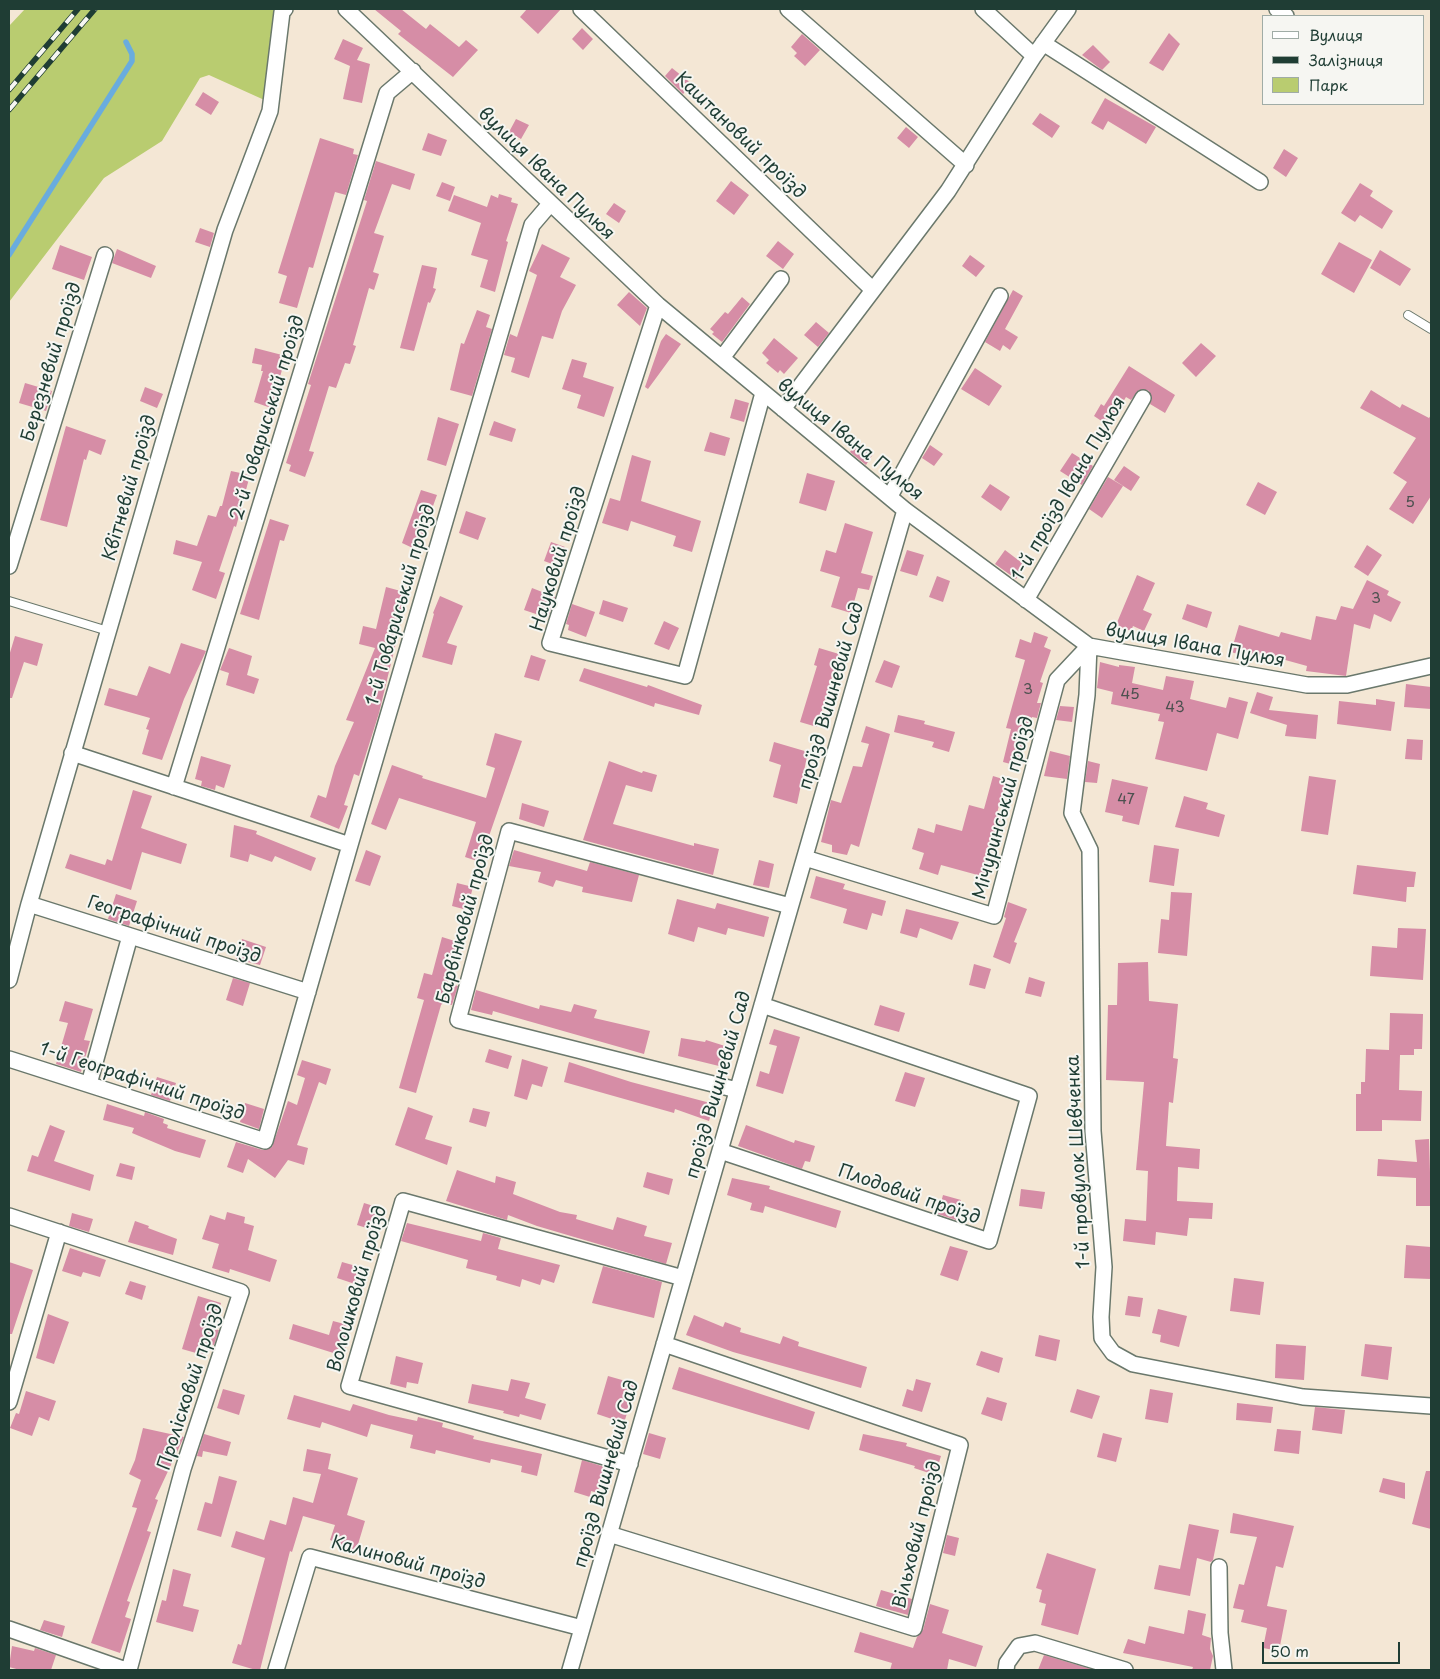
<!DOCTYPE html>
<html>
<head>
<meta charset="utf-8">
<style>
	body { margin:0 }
	#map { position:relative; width:1440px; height:1679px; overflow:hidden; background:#f4e7d5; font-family:"Playpen Sans",sans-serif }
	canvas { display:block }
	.frame { position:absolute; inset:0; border:10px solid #1f3d34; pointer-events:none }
	.legend { position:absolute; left:1262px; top:15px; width:162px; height:90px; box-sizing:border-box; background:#f6f6f2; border:1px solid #a0aca6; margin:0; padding:6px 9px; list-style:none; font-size:15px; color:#1f3d34 }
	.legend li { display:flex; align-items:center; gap:10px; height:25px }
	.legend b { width:25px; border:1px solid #a0aca6 }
	.scale { position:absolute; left:1262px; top:1642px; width:138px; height:22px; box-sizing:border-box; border:2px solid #1f3d34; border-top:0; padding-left:6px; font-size:15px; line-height:18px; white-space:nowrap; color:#1f3d34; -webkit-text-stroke:4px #f6f6f2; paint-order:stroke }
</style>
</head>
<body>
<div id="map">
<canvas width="1440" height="1679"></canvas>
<div class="frame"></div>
<ul class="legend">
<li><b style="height:6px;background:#fff"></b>Вулиця</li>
<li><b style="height:6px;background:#1f3d34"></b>Залізниця</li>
<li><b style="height:14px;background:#b9cc70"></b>Парк</li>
</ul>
<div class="scale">50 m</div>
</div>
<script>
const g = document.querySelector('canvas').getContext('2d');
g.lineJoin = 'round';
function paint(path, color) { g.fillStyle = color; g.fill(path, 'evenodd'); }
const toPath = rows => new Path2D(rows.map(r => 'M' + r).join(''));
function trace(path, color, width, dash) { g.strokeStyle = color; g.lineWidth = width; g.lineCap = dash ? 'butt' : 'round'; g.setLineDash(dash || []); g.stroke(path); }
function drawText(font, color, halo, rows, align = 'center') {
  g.font = font + ' "Playpen Sans",sans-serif'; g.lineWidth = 4; g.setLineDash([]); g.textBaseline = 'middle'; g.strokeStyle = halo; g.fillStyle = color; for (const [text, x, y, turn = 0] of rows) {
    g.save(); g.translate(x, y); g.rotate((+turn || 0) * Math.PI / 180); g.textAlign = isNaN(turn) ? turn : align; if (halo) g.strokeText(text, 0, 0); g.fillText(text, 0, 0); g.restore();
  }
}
const green = toPath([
	[25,9,285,9,271,103,209,75,200,78,162,141,104,178,9,302,9,26]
]);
const stream = toPath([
	[9,255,132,61,132,54,126,42]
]);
const building = toPath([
	[374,9,401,9,426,29,430,24,459,47,466,40,478,50,453,77,398,34,401,31],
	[527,9,561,9,538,34,520,17],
	[582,28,593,39,583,50,572,39],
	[1169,33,1180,44,1163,71,1149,63],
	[802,34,820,50,805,66,794,56,797,53,791,47],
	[343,39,363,48,357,60,370,64,362,103,343,99,350,66,334,59],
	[1093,45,1110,62,1102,70,1082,55],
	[672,68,692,84,683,94,665,76],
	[203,92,219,102,211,115,195,105],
	[1105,98,1156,127,1146,144,1108,121,1103,130,1091,123],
	[1040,113,1060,126,1052,138,1032,124],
	[516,119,529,125,521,139,509,132],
	[906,127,918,137,909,148,897,138],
	[428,133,447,140,441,156,422,150],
	[320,138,354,149,353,154,358,155,346,195,335,192,313,268,309,267,297,308,279,303,287,276,278,273],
	[1284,149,1298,158,1286,177,1273,168],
	[376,161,415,174,410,190,392,184,374,233,384,236,373,272,379,274,374,290,369,288,353,345,356,346,350,364,345,363,336,388,329,386,309,451,314,452,305,477,289,471,291,465,286,463,311,385,308,384,367,201,364,200],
	[731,181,749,195,734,215,716,201],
	[442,182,455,187,450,201,436,196],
	[1360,183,1373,191,1370,196,1393,211,1382,229,1360,215,1355,222,1341,213],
	[499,194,512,198,511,202,518,204,506,241,508,242,495,292,480,287,488,260,471,255,481,223,448,211,454,195,487,207,491,195,498,198],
	[614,203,626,211,619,223,606,214],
	[200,228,214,233,210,247,195,242],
	[778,241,794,254,783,269,766,256],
	[1339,242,1372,260,1354,293,1321,274],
	[542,244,570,258,560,277,576,285,562,311,553,339,542,336,529,378,511,372,515,358,504,355,510,334,517,337,537,275,529,271],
	[60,245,92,257,84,280,52,269],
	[117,249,156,266,151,278,112,263],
	[1380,250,1411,269,1400,286,1370,268],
	[970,255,985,266,976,277,962,266],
	[422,265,437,268,433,288,436,289,430,303,428,302,414,351,400,348],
	[1013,290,1023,296,1005,329,1018,337,1010,350,1003,345,1000,351,985,342],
	[629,292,647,308,640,326,617,305],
	[742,297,750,304,722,342,712,334,714,332,710,329,725,312,728,314],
	[477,310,490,315,486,327,492,329,472,396,450,390,461,343,464,344],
	[816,322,829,333,818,347,804,335],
	[666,334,681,344,648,389,645,387,661,341],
	[774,338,798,358,784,374,780,370,778,373,766,363,769,360,762,353],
	[1201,343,1216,356,1196,377,1182,363],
	[255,348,286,356,271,408,254,402,263,371,261,371,262,365,252,363],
	[572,359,587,363,583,377,614,387,604,417,577,408,581,395,562,389],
	[1129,366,1175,395,1165,413,1150,404,1152,398,1148,390,1139,390,1131,400,1126,397,1109,426,1094,416,1101,404,1104,406],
	[975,368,1002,386,989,406,961,389],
	[25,383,52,391,46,411,19,403],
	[145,387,163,394,157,408,140,401],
	[1371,390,1400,408,1402,404,1429,418,1431,415,1431,496,1413,524,1389,509,1407,482,1393,473,1416,438,1360,408],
	[735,399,749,403,744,422,730,418],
	[438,417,459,424,446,466,427,460],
	[494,421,516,429,512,442,489,435],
	[66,426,106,440,101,455,89,450,86,460,84,459,67,527,40,520],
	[710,432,730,438,725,456,704,451],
	[857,442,873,454,866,465,850,452],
	[930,445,943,454,934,466,922,458],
	[1072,453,1093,466,1082,485,1060,471],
	[632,455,651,461,641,501,701,521,692,552,673,546,676,536,631,521,628,531,602,523,610,498,620,501],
	[1124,466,1140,477,1131,491,1114,480],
	[231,471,250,475,236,527,234,526,219,571,225,573,216,599,192,590,202,562,173,554,176,540,197,546,208,515,216,517,220,506,222,506],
	[807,473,835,481,826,511,799,503],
	[1108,477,1123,486,1102,518,1089,509],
	[1258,482,1277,492,1265,515,1246,505],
	[990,484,1010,497,1001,511,981,497],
	[421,490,437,495,417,550,402,543],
	[466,511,486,518,478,540,459,533],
	[270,519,289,525,284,541,280,540,259,620,240,614],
	[845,523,873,532,861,573,873,576,869,590,858,588,851,613,831,607,840,577,820,571,826,550,836,553],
	[551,542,565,547,558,566,544,561],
	[1367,545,1382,555,1368,576,1354,567],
	[907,550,924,555,917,576,900,571],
	[1005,550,1026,566,1016,579,995,564],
	[1137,575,1155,583,1143,610,1152,614,1144,631,1133,626,1131,631,1116,625],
	[937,576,950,581,943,602,929,597],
	[1367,580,1389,591,1387,595,1401,602,1391,622,1374,614,1370,629,1354,624,1346,676,1306,671,1307,666,1260,653,1258,660,1231,652,1239,625,1279,637,1281,632,1311,640,1316,616,1336,620,1341,606,1353,609],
	[386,587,408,593,379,713,359,776,354,774,344,805,348,806,339,829,310,817,318,795,326,798,335,766,354,722,346,720,375,648,359,644,363,626,376,629],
	[532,588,555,597,548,618,524,610],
	[440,596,463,606,447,643,457,646,452,665,422,657,434,614,433,613],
	[603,600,628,608,623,622,599,614],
	[572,604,595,612,586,637,568,630,569,625,566,624],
	[1187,604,1212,612,1207,628,1182,619],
	[664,621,679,628,669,650,654,644],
	[1034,632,1048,637,1044,647,1051,650,1040,682,1043,683,1037,703,1041,703,1037,718,1032,717,1027,734,1025,734,1018,766,1003,762,1011,729,1006,728,1025,660,1015,657,1020,639,1031,643],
	[15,636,43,644,37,666,24,662,12,698,9,698,9,656],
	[181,643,206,651,184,699,162,760,142,754,149,730,146,729,150,718,104,705,109,688,137,696,149,666,170,674],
	[229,648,252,656,247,675,259,679,254,694,226,685,229,673,220,670],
	[819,648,839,654,817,727,800,722,817,666,814,665],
	[531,655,546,660,539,681,524,677],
	[884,660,900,666,892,688,875,682],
	[1100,662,1119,667,1119,665,1135,667,1132,683,1163,690,1166,676,1194,681,1190,699,1226,708,1229,697,1248,702,1238,739,1217,733,1207,771,1155,759,1164,722,1158,721,1160,714,1111,704,1113,692,1097,688],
	[584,668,647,687,648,685,702,705,699,715,655,703,654,707,579,681],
	[1406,684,1431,687,1431,709,1404,707],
	[1257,692,1273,697,1269,710,1318,715,1316,739,1285,736,1287,725,1250,713],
	[1376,699,1395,702,1391,731,1337,724,1339,701,1376,705],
	[1060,706,1074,707,1072,722,1056,720],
	[898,715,925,721,924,724,955,732,949,752,932,747,934,742,894,732],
	[866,726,890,734,859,847,851,844,847,855,832,852,832,845,821,842,831,800,841,803,853,766,862,767,869,744,861,742],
	[495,733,522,741,480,862,465,857,476,822,399,798,386,830,371,824,392,765,423,776,422,778,486,798,495,768,486,765],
	[1407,739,1423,740,1422,760,1405,759],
	[774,742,808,752,797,804,773,797,781,765,769,761],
	[1050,751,1070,756,1067,779,1044,776],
	[201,756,231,765,224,788,216,785,215,790,201,786,202,781,195,779],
	[609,761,642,773,643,771,657,775,652,792,626,785,613,824,694,846,694,843,719,849,713,875,583,840],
	[1088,761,1100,764,1097,783,1085,782],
	[993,776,1006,780,997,813,1002,814,985,877,941,865,938,875,919,869,924,853,912,849,918,828,934,833,936,824,962,831,969,805,984,809],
	[1309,776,1336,780,1328,835,1301,831],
	[1112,779,1148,787,1139,825,1122,821,1123,816,1105,812],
	[133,790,152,796,141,828,187,844,181,864,142,852,131,890,65,868,70,854,105,865,107,859,112,861],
	[1184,796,1208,803,1206,809,1225,815,1219,837,1175,827],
	[522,803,549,811,544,827,519,819],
	[234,825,257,831,256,834,316,858,311,871,275,856,272,862,250,854,248,862,230,857],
	[1154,845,1179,849,1174,886,1149,882],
	[366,850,381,856,370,886,355,881],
	[514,850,587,871,590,862,639,875,632,902,582,892,583,887,556,880,553,887,538,882,541,872,509,866],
	[759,860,774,864,769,888,753,885],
	[1357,865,1416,872,1414,887,1407,887,1406,902,1353,894],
	[816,876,845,884,843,889,886,901,882,916,872,913,867,930,843,923,847,909,810,898],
	[457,883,473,887,467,910,452,906],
	[1171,892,1192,893,1187,956,1158,953,1161,919,1169,920],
	[116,894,137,901,129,926,108,919],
	[677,899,715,909,717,903,769,917,764,937,728,928,726,935,698,927,694,942,668,934],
	[1008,902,1027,909,1014,942,1017,943,1010,964,993,957,1006,918,1004,917],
	[906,909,959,922,952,940,920,928,917,938,900,933],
	[1398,928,1426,929,1423,980,1370,976,1372,946,1397,948],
	[442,937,458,942,448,979,448,983,458,986,452,1005,443,1003,441,1005,416,1093,399,1088,424,1000,417,998,424,973,432,975],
	[242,939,266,947,260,965,236,959],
	[1148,962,1149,1001,1178,1004,1173,1058,1178,1059,1173,1103,1169,1102,1166,1146,1200,1149,1199,1169,1178,1167,1177,1201,1213,1203,1212,1219,1189,1218,1187,1236,1156,1232,1155,1245,1123,1241,1125,1219,1146,1221,1148,1171,1136,1170,1144,1082,1106,1080,1108,1005,1117,1005,1118,963],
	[974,964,991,969,985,989,969,985],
	[1029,977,1045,982,1041,997,1025,993],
	[233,978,250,983,243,1006,226,1000],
	[476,990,539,1009,540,1005,571,1012,574,1004,597,1010,594,1018,650,1031,644,1054,493,1011,492,1015,471,1010],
	[65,1001,93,1009,84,1040,90,1041,81,1072,56,1064,68,1023,59,1021],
	[880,1005,905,1013,899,1032,874,1025],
	[1390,1013,1423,1014,1422,1049,1414,1049,1414,1055,1400,1055,1399,1090,1422,1091,1421,1121,1382,1120,1382,1131,1356,1131,1356,1094,1361,1094,1361,1082,1365,1082,1366,1049,1389,1050],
	[774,1029,800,1037,783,1094,756,1086,760,1071,769,1074,777,1046,769,1044],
	[681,1038,705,1042,706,1040,725,1046,719,1066,678,1056],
	[489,1049,512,1056,508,1069,485,1062],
	[522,1059,548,1067,542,1087,532,1084,527,1100,514,1096],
	[302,1060,331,1069,326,1085,319,1082,297,1145,308,1148,304,1165,288,1160,275,1178,248,1159,243,1173,227,1167,236,1142,263,1150,272,1147,288,1101,297,1105,305,1078,297,1075],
	[569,1062,631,1082,714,1104,709,1121,675,1109,674,1113,564,1082],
	[905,1072,925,1078,915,1107,895,1101],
	[157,1077,176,1083,170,1101,151,1095],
	[245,1103,264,1109,259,1129,240,1122],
	[107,1104,144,1116,145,1112,164,1119,163,1123,168,1125,167,1128,206,1140,200,1158,175,1151,132,1133,134,1128,103,1120],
	[408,1107,433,1116,425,1139,452,1147,447,1165,395,1145],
	[473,1108,490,1112,486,1127,469,1122],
	[50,1125,65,1131,54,1161,94,1175,90,1191,27,1171,32,1155,38,1157],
	[746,1125,794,1143,795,1140,815,1146,810,1162,805,1161,802,1169,738,1146],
	[1429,1139,1431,1206,1416,1206,1416,1178,1377,1176,1378,1159,1417,1162,1415,1140],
	[120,1163,135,1167,132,1180,116,1176],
	[457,1170,495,1183,496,1176,516,1182,513,1194,560,1212,577,1215,576,1219,613,1230,617,1217,647,1226,644,1236,672,1243,666,1264,537,1226,508,1215,507,1220,446,1201],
	[647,1172,673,1179,669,1195,643,1187],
	[732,1178,770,1186,769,1189,841,1211,836,1228,765,1206,763,1213,750,1210,752,1203,727,1195],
	[1021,1189,1045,1192,1042,1209,1019,1206],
	[943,1195,961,1200,956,1220,938,1214],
	[364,1203,380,1208,373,1230,357,1225],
	[227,1212,245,1217,244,1223,254,1226,248,1250,277,1260,270,1282,230,1269,229,1273,212,1268,219,1244,202,1239,210,1215,225,1220],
	[72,1213,93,1219,89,1232,69,1226],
	[135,1221,149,1226,148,1228,177,1239,173,1255,128,1242],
	[407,1223,481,1241,483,1233,501,1238,498,1249,560,1265,554,1283,542,1279,540,1285,522,1279,520,1287,496,1280,497,1276,466,1268,468,1260,401,1241],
	[1406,1245,1431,1247,1431,1279,1404,1278],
	[950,1246,968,1251,958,1281,940,1275],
	[70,1248,106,1260,100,1277,83,1272,81,1277,62,1271],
	[9,1262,33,1270,12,1334,9,1334],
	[342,1262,363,1268,358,1285,337,1278],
	[603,1266,662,1282,654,1318,592,1303],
	[1234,1278,1264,1282,1260,1315,1230,1311],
	[130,1281,146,1286,142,1300,125,1294],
	[198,1296,221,1303,212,1329,219,1330,214,1345,207,1343,203,1355,182,1349],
	[1128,1296,1143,1298,1140,1317,1125,1315],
	[1158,1309,1187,1316,1179,1347,1160,1342,1161,1335,1152,1333],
	[48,1314,69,1322,54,1364,36,1358],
	[694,1315,723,1327,725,1322,741,1328,740,1332,780,1344,783,1336,799,1342,798,1346,867,1367,861,1388,733,1352,686,1335],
	[333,1321,352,1326,343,1356,289,1339,293,1324,329,1335],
	[1039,1335,1060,1340,1056,1361,1035,1356],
	[1276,1344,1306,1346,1304,1380,1275,1378],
	[1365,1344,1392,1347,1388,1380,1361,1376],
	[981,1351,1003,1358,999,1373,976,1365],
	[396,1356,423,1363,418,1384,407,1382,406,1388,390,1384],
	[679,1367,815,1412,809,1430,672,1389],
	[608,1376,636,1384,624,1423,597,1414],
	[511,1379,530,1383,525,1398,546,1404,541,1420,520,1414,519,1417,503,1413,504,1411,468,1403,472,1384,508,1391],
	[916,1379,931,1383,922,1412,902,1406,907,1389,913,1391],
	[223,1389,245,1395,239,1415,217,1408],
	[1077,1389,1100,1396,1092,1419,1070,1412],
	[1150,1389,1173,1393,1168,1423,1145,1419],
	[26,1391,56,1401,49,1421,39,1417,32,1436,10,1428,16,1413,19,1414],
	[294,1395,350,1411,353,1404,389,1415,417,1421,418,1417,443,1423,442,1427,474,1436,473,1439,542,1454,537,1476,521,1472,522,1466,491,1459,490,1463,436,1450,435,1454,410,1448,413,1435,371,1424,367,1437,322,1422,320,1428,287,1419],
	[987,1397,1007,1403,1002,1421,981,1414],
	[1237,1403,1273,1407,1271,1423,1236,1420],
	[1315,1407,1345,1410,1342,1434,1312,1430],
	[143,1428,184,1437,155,1499,158,1500,147,1531,151,1532,127,1601,130,1602,125,1617,131,1619,120,1653,91,1643,137,1508,132,1507,141,1480,129,1474,135,1460],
	[1277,1429,1301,1431,1299,1454,1274,1451],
	[649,1433,666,1438,660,1459,643,1454],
	[1103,1433,1122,1438,1116,1462,1097,1457],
	[204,1434,231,1442,227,1456,203,1451,202,1457,197,1456],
	[863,1434,907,1443,906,1446,941,1456,935,1475,914,1468,915,1466,859,1450],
	[307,1449,331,1454,328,1469,358,1478,347,1515,365,1521,356,1551,337,1546,338,1543,330,1540,335,1525,303,1516,292,1552,290,1551,260,1670,256,1670,232,1663,238,1644,241,1645,265,1558,231,1547,236,1531,264,1540,270,1520,286,1525,293,1497,313,1503,321,1474,303,1471],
	[582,1460,605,1467,598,1493,591,1491,590,1497,574,1492],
	[1426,1471,1431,1471,1431,1529,1412,1524],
	[219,1476,237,1481,221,1537,197,1530,205,1502,212,1504],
	[1383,1478,1405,1483,1405,1499,1379,1492],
	[1233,1513,1294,1526,1283,1568,1276,1566,1267,1606,1287,1610,1279,1651,1263,1648,1267,1628,1241,1622,1244,1610,1233,1608,1239,1584,1244,1585,1257,1537,1230,1533],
	[1189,1524,1219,1530,1213,1560,1211,1562,1197,1558,1190,1596,1154,1589,1159,1565,1180,1569],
	[947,1535,959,1538,955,1556,943,1553],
	[1047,1553,1096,1569,1078,1635,1041,1625,1046,1604,1039,1602,1042,1590,1036,1588],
	[173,1569,191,1574,183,1606,199,1610,193,1632,156,1622,162,1600,166,1601],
	[881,1590,912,1599,908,1615,876,1606],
	[930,1604,949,1610,942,1633,983,1646,976,1667,949,1659,947,1670,890,1670,892,1663,854,1652,860,1632,913,1648,917,1637,923,1630],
	[1188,1610,1206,1614,1202,1635,1211,1638,1210,1649,1213,1656,1210,1670,1192,1670,1193,1667,1123,1653,1128,1639,1145,1644,1149,1626,1184,1634],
	[44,1620,65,1626,62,1637,40,1630],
	[12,1646,34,1651,35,1648,56,1655,51,1670,20,1670,9,1667],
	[1044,1655,1091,1669,1090,1670,1038,1670]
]);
const service = toPath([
	[1408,315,1431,329],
	[9,601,108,631]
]);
const minor = toPath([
	[346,9,658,305,905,510,1089,646,1307,685,1347,685,1431,666],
	[581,9,873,290],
	[788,9,966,165],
	[983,9,1034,56],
	[1277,9,1286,16],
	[1043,43,1260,182],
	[658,305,550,643,685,676,763,393],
	[722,358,781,279],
	[783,409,948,191,1034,56,1068,9],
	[890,496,1000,296],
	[9,566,105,255],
	[1026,600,1143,398],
	[1089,646,1087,695,1072,813,1090,850,1093,1131,1104,1267,1101,1317,1102,1338,1113,1353,1133,1364,1303,1397,1431,1406],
	[72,753,350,845,532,225,550,204],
	[174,787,387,93,413,71],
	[805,858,994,916,1057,680,1089,646],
	[29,904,308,992],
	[9,980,29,904,225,230,270,111,282,12,285,9],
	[9,1059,265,1141,350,845],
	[89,1084,130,936],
	[737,1090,458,1020,509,831,790,906],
	[720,1151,989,1241,1029,1096,762,1005],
	[9,1216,241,1292,183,1469,129,1670],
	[9,1402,59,1232],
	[630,1464,349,1386,403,1201,683,1278],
	[609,1534,914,1628,960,1445,664,1344],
	[1219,1567,1220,1633,1224,1670],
	[9,1629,126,1670],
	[276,1670,310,1557,582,1628],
	[570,1670,905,510],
	[1006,1670,1007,1663,1019,1646,1035,1643,1125,1670]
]);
const rail = toPath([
	[9,90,78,9],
	[9,110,95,9]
]);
const numberNames = [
	["5",1410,503],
	["3",1376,599],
	["3",1028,690],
	["45",1130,695],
	["43",1175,708],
	["47",1126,800]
];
const streetNames = [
	["Каштановий проїзд",740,136,44],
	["вулиця Івана Пулюя",546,174,44],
	["Березневий проїзд",52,362,-73],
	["2-й Товариський проїзд",268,418,-73],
	["вулиця Івана Пулюя",850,440,39],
	["Квітневий проїзд",130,488,-74],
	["1-й проїзд Івана Пулюя",1069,489,-60],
	["Науковий проїзд",559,559,-73],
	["1-й Товариський проїзд",401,605,-74],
	["вулиця Івана Пулюя",1195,646,10],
	["проїзд Вишневий Сад",832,696,-74],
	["Мічуринський проїзд",1004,808,-75],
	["Барвінковий проїзд",466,919,-75],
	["Географічний проїзд",174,930,18],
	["1-й Географічний проїзд",142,1082,18],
	["проїзд Вишневий Сад",719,1085,-74],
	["1-й провулок Шевченка",1079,1162,-93],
	["Плодовий проїзд",909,1195,19],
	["Волошковий проїзд",358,1289,-74],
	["Пролісковий проїзд",191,1387,-72],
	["проїзд Вишневий Сад",607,1474,-74],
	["Вільховий проїзд",918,1535,-76],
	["Калиновий проїзд",408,1563,15]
];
paint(green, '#b9cc70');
trace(stream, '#69acde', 5.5);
paint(building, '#d68da6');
trace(service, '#6a786c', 10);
trace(minor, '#6a786c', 18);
trace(service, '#fff', 8);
trace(minor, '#fff', 15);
trace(rail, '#1f3d34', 5.5);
trace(rail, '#f6f6f2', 4, [11]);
drawText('15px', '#4d5150', null, numberNames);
drawText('18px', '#1f3d34', '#f6f6f2', streetNames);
</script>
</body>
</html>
